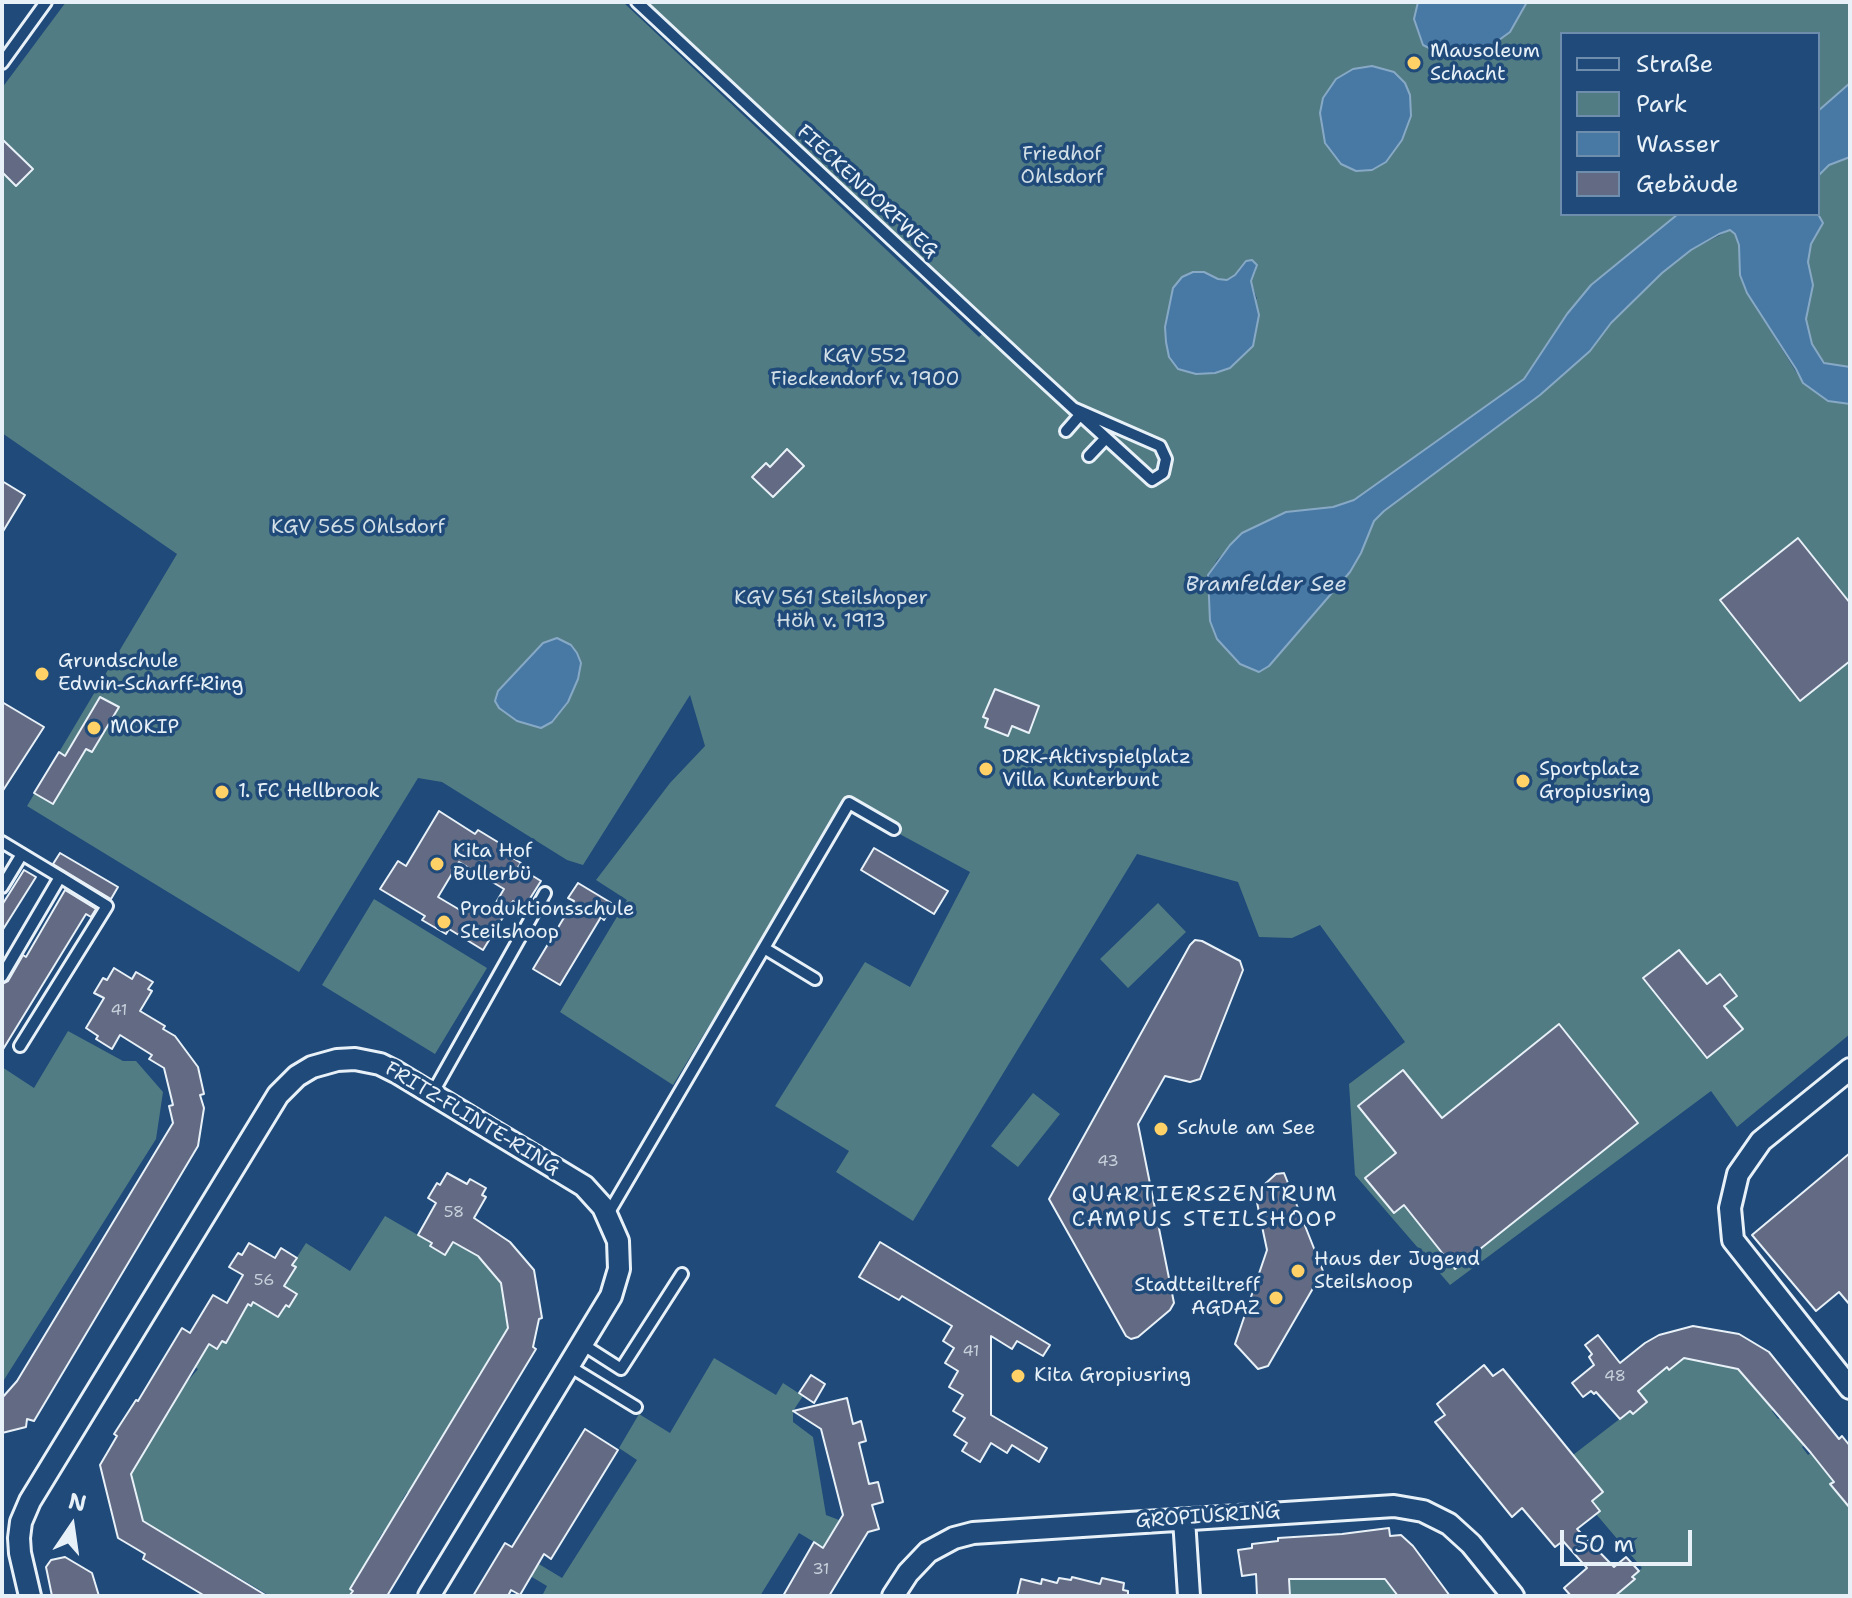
<!DOCTYPE html>
<html>
<head>
<meta charset="utf-8">
<style>
	body { margin:0 }
	#map { position:relative; width:1852px; height:1598px; overflow:hidden; background:#1f4a7a; font-family:"Shantell Sans",sans-serif }
	canvas { display:block }
	.frame { position:absolute; inset:0; border:4px solid #e8f1f8; pointer-events:none }
	.legend { position:absolute; left:1560px; top:32px; width:260px; height:184px; box-sizing:border-box; background:#1f4a7a; border:2px solid #6f8dac; margin:0; padding:10px 14px; list-style:none; font-size:24px; color:#e8f1f8 }
	.legend li { display:flex; align-items:center; gap:16px; height:40px }
	.legend b { width:40px; border:2px solid #6f8dac }
	.north { position:absolute; left:32px; top:1486px; width:80px; height:80px; -webkit-text-stroke:6px #1f4a7a; paint-order:stroke; rotate:13deg; font-size:22px; font-weight:700; line-height:32px; text-align:center; color:#e8f1f8 }
	.north::after { content:''; display:block; margin:auto; width:28px; height:36px; background:#e8f1f8; clip-path:polygon(50% 0,100% 100%,50% 72%,0 100%) }
	.scale { position:absolute; left:1560px; top:1530px; width:132px; height:36px; box-sizing:border-box; border:4px solid #e8f1f8; border-top:0; padding-left:10px; font-size:24px; line-height:28px; white-space:nowrap; color:#e8f1f8; -webkit-text-stroke:6px #1f4a7a; paint-order:stroke }
</style>
</head>
<body>
<div id="map">
<canvas width="1852" height="1598"></canvas>
<div class="frame"></div>
<ul class="legend">
<li><b style="height:10px;background:#1f4a7a"></b>Straße</li>
<li><b style="height:22px;background:#527c83"></b>Park</li>
<li><b style="height:22px;background:#4779a4"></b>Wasser</li>
<li><b style="height:22px;background:#626b83"></b>Gebäude</li>
</ul>
<div class="north">N</div>
<div class="scale">50 m</div>
</div>
<script>
const g = document.querySelector('canvas').getContext('2d');
g.lineJoin = 'round';
function paint(path, color) { g.fillStyle = color; g.fill(path, 'evenodd'); }
const toPath = rows => new Path2D(rows.map(r => 'M' + r).join(''));
function trace(path, color, width, dash) { g.strokeStyle = color; g.lineWidth = width; g.lineCap = dash ? 'butt' : 'round'; g.setLineDash(dash || []); g.stroke(path); }
function drawText(font, color, halo, rows, align = 'center') {
  g.font = font + ' "Shantell Sans",sans-serif'; g.lineWidth = 7; g.setLineDash([]); g.textBaseline = 'middle'; g.strokeStyle = halo; g.fillStyle = color; for (const [text, x, y, turn = 0] of rows) {
    g.save(); g.translate(x, y); g.rotate((+turn || 0) * Math.PI / 180); g.textAlign = isNaN(turn) ? turn : align; if (halo) g.strokeText(text, 0, 0); g.fillText(text, 0, 0); g.restore();
  }
}
const green = toPath([
	[66,2,623,2,979,337,992,324,647,2,1418,2,1414,19,1449,58,1485,50,1510,32,1527,2,1850,2,1850,83,1818,111,1818,34,1562,34,1562,214,1678,214,1591,285,1567,314,1524,379,1354,500,1333,507,1286,512,1242,533,1217,560,1208,575,1208,589,1210,621,1217,639,1240,664,1269,666,1361,553,1374,521,1384,511,1540,395,1590,351,1611,323,1662,273,1691,250,1730,230,1735,234,1739,245,1740,275,1747,293,1803,383,1850,404,1850,1034,1737,1127,1711,1091,1450,1285,1355,1175,1349,1084,1405,1042,1320,925,1292,938,1259,937,1238,882,1137,854,913,1221,836,1172,849,1151,775,1106,865,962,910,987,970,872,844,804,673,1085,560,1012,627,900,596,880,670,783,705,746,690,695,583,865,567,860,442,782,418,778,299,972,27,806,177,554,2,433,2,88],
	[1246,261,1256,270,1251,281,1257,299,1170,304,1173,288,1204,272,1218,279,1227,280,1235,275],
	[557,638,571,645,552,722,541,728,517,721,498,690,543,643],
	[1850,157,1850,367,1825,363,1812,344,1806,319,1813,285,1808,262,1811,244,1823,223,1818,214,1818,176,1829,165],
	[374,899,487,968,435,1054,322,985],
	[1158,903,1186,932,1128,988,1100,959],
	[68,1031,123,1061,136,1061,163,1092,156,1139,2,1383,2,1067,34,1088],
	[1033,1093,1060,1114,1018,1167,991,1146],
	[385,1216,432,1243,430,1247,445,1255,453,1242,469,1251,480,1252,477,1257,485,1262,490,1271,505,1280,501,1283,508,1309,504,1311,506,1319,511,1320,508,1337,503,1336,497,1345,496,1354,493,1352,489,1359,492,1360,484,1373,480,1372,475,1381,478,1383,461,1416,456,1413,451,1421,454,1423,436,1454,432,1452,426,1461,430,1464,412,1494,407,1492,402,1500,406,1503,388,1534,383,1532,378,1540,382,1543,360,1571,356,1578,360,1581,349,1596,270,1596,143,1521,130,1471,164,1412,168,1414,173,1406,169,1403,198,1369,192,1365,201,1351,204,1353,209,1344,217,1349,222,1341,227,1343,232,1334,227,1331,239,1321,243,1313,241,1311,258,1294,269,1311,278,1317,286,1305,289,1307,297,1294,284,1286,295,1267,292,1265,306,1243,350,1271],
	[1692,1354,1721,1366,1729,1367,1732,1363,1747,1372,1745,1377,1749,1383,1753,1381,1759,1388,1756,1391,1761,1397,1764,1395,1775,1408,1772,1411,1778,1419,1781,1418,1794,1433,1797,1431,1807,1443,1802,1447,1808,1455,1811,1453,1836,1480,1831,1485,1850,1509,1850,1596,1615,1596,1634,1580,1632,1577,1642,1568,1596,1514,1600,1511,1592,1501,1603,1492,1573,1455,1630,1411,1634,1414,1647,1403,1638,1391,1666,1367,1669,1370,1675,1359],
	[714,1358,776,1395,783,1383,803,1396,793,1411,793,1422,813,1437,826,1515,839,1520,824,1548,799,1533,760,1596,542,1596,547,1586,522,1571,529,1558,562,1578,637,1460,619,1448,639,1414,670,1433],
	[1298,1569,1385,1579,1398,1596,1290,1596,1281,1583]
]);
const water = toPath([
	[1418,2,1527,2,1510,32,1484,51,1449,58,1423,45,1414,19,1418,2],
	[1372,66,1394,72,1405,83,1410,95,1411,116,1402,140,1386,162,1372,170,1356,171,1341,164,1325,143,1320,113,1323,98,1336,79,1353,69,1372,66],
	[1850,83,1850,157,1829,165,1818,176,1818,111,1850,83],
	[1678,214,1818,214,1823,223,1811,244,1808,262,1813,285,1806,319,1812,344,1824,363,1850,367,1850,404,1828,401,1803,383,1796,369,1747,293,1740,275,1739,245,1735,234,1730,230,1719,234,1691,250,1662,273,1611,323,1590,351,1540,395,1384,511,1374,521,1361,553,1350,572,1269,666,1259,672,1240,664,1217,639,1210,621,1208,575,1230,545,1242,533,1286,512,1333,507,1354,500,1524,379,1567,314,1591,285,1678,214],
	[1252,260,1257,265,1251,281,1259,315,1253,346,1230,368,1215,373,1196,374,1178,369,1169,357,1166,342,1165,327,1173,288,1182,277,1193,272,1204,272,1218,279,1227,280,1235,275,1246,261,1252,260],
	[557,638,571,645,577,653,581,663,578,679,568,702,552,722,541,728,517,721,499,708,495,701,498,691,543,643,557,638]
]);
const building = toPath([
	[2,139,33,169,16,186,2,172,2,139],
	[787,449,804,466,773,497,752,477,766,463,770,467,787,449],
	[2,481,25,495,2,533,2,481],
	[1798,538,1850,603,1850,661,1800,701,1720,600,1798,538],
	[995,689,1039,706,1029,733,1012,726,1008,736,985,727,988,719,983,717,995,689],
	[100,697,119,707,92,752,86,749,53,804,34,793,59,752,65,756,100,697],
	[2,702,44,727,2,792,2,702],
	[439,811,475,834,478,830,501,844,498,849,521,863,518,867,541,881,524,908,513,901,483,950,449,929,446,934,422,920,425,916,380,889,398,861,406,866,439,811],
	[459,862,504,889,488,916,465,902,460,910,438,897,459,862],
	[874,848,948,891,934,914,861,870,874,848],
	[60,853,118,887,111,899,53,864,60,853],
	[24,870,36,877,2,931,2,905,24,870],
	[578,883,613,904,604,920,601,917,560,985,533,969,574,901,568,898,578,883],
	[65,890,96,909,91,917,86,914,2,1051,2,984,8,981,23,955,26,957,65,890],
	[1195,940,1202,941,1240,961,1243,970,1200,1079,1190,1082,1165,1076,1138,1124,1174,1303,1170,1310,1138,1337,1131,1339,1126,1336,1049,1199,1190,945,1195,940],
	[1679,950,1707,984,1720,974,1737,996,1724,1006,1743,1029,1707,1058,1643,978,1679,950],
	[114,968,132,979,136,972,153,982,148,989,152,991,140,1011,165,1026,163,1029,175,1036,198,1067,204,1094,200,1095,204,1108,198,1146,34,1421,27,1419,26,1427,2,1433,2,1398,17,1381,173,1123,169,1106,173,1105,164,1068,149,1059,152,1055,120,1035,112,1049,96,1039,98,1036,86,1028,104,998,94,993,103,978,107,980,114,968],
	[1559,1024,1638,1123,1455,1269,1404,1205,1394,1213,1365,1178,1396,1153,1358,1106,1403,1070,1442,1118,1559,1024],
	[1850,1153,1850,1305,1839,1292,1816,1311,1752,1235,1850,1153],
	[447,1173,467,1184,470,1179,486,1188,482,1195,486,1197,474,1218,510,1242,534,1270,542,1318,539,1319,533,1347,536,1349,387,1596,349,1596,353,1591,350,1589,508,1328,501,1283,478,1256,453,1242,445,1255,430,1246,432,1243,418,1235,436,1203,428,1198,437,1183,440,1185,447,1173],
	[1284,1173,1323,1271,1268,1366,1258,1369,1235,1344,1267,1250,1255,1193,1276,1174,1284,1173],
	[880,1242,1050,1345,1043,1356,1017,1341,1012,1349,991,1336,991,1415,1047,1448,1039,1462,1012,1445,1007,1453,991,1443,980,1462,962,1451,967,1443,954,1435,965,1418,953,1411,963,1395,949,1387,958,1371,945,1363,954,1348,943,1341,952,1326,902,1296,899,1300,859,1277,880,1242],
	[249,1243,275,1258,281,1248,297,1258,292,1265,296,1267,284,1286,297,1294,289,1307,286,1305,278,1317,253,1302,251,1306,248,1304,226,1343,222,1341,217,1349,209,1344,131,1474,143,1521,267,1596,205,1596,143,1559,145,1554,118,1538,100,1465,117,1436,114,1434,136,1400,138,1401,182,1328,190,1333,213,1295,227,1303,243,1275,229,1267,238,1253,242,1255,249,1243],
	[1693,1326,1739,1334,1769,1352,1839,1439,1842,1436,1850,1446,1850,1508,1830,1484,1834,1482,1811,1453,1738,1369,1684,1358,1669,1370,1667,1367,1638,1391,1647,1402,1633,1414,1630,1411,1620,1419,1596,1392,1594,1394,1591,1391,1583,1397,1572,1383,1594,1365,1589,1357,1592,1354,1585,1345,1598,1335,1620,1363,1645,1343,1659,1335,1693,1326],
	[1484,1365,1493,1376,1503,1369,1603,1492,1592,1501,1600,1511,1577,1529,1614,1567,1626,1557,1639,1571,1632,1577,1635,1579,1615,1596,1571,1596,1564,1588,1587,1568,1563,1541,1555,1547,1522,1508,1512,1517,1435,1422,1445,1415,1437,1404,1484,1365],
	[811,1375,825,1384,814,1403,799,1393,811,1375],
	[847,1398,853,1424,861,1421,866,1441,859,1443,869,1484,878,1482,883,1502,872,1505,879,1529,868,1532,829,1596,783,1596,814,1542,823,1548,843,1515,821,1429,793,1411,847,1398],
	[585,1429,618,1450,551,1559,544,1554,520,1595,511,1590,508,1596,473,1596,505,1543,512,1547,585,1429],
	[1389,1528,1390,1536,1401,1535,1413,1546,1450,1596,1398,1596,1385,1579,1289,1579,1290,1596,1257,1596,1256,1574,1242,1576,1238,1550,1252,1548,1252,1544,1278,1541,1278,1538,1342,1534,1389,1528],
	[65,1557,92,1573,99,1596,52,1596,46,1567,51,1560,65,1557],
	[1072,1577,1100,1584,1102,1578,1124,1583,1123,1590,1128,1591,1128,1596,1017,1596,1021,1579,1041,1584,1042,1579,1057,1583,1059,1578,1071,1580,1072,1577]
]);
const service = toPath([
	[637,2,1023,362,1073,408,1152,480,1163,473,1166,459,1160,446,1073,408],
	[2,63,46,2],
	[1066,431,1080,415],
	[1089,456,1106,438],
	[2,887,22,854],
	[764,948,815,979],
	[2,976,60,877,2,842],
	[20,1046,107,906,60,877],
	[432,1094,545,893],
	[608,1214,849,803,894,829],
	[582,1344,621,1369,682,1274],
	[569,1366,636,1407]
]);
const minor = toPath([
	[1850,1069,1761,1141,1738,1174,1730,1208,1733,1240,1850,1388],
	[1184,1519,1189,1596],
	[30,1596,20,1553,19,1538,21,1522,30,1501,278,1095,297,1076,312,1067,337,1060,355,1059,380,1064,396,1072,584,1186,603,1207,618,1241,619,1269,611,1296,429,1596],
	[893,1596,908,1573,928,1552,954,1538,973,1533,1394,1506,1423,1511,1449,1524,1471,1544,1513,1596]
]);
const markers = [
	[1414,63,8,"#ffd166"],
	[42,674,8,"#ffd166"],
	[94,728,8,"#ffd166"],
	[986,769,8,"#ffd166"],
	[1523,781,8,"#ffd166"],
	[222,792,8,"#ffd166"],
	[437,864,8,"#ffd166"],
	[444,922,8,"#ffd166"],
	[1161,1129,8,"#ffd166"],
	[1298,1271,8,"#ffd166"],
	[1276,1298,8,"#ffd166"],
	[1018,1376,8,"#ffd166"]
];
const numberNames = [
	["41",119,1011],
	["43",1108,1162],
	["58",454,1213],
	["56",264,1281],
	["41",971,1352],
	["48",1615,1377],
	["31",821,1570]
];
const poiNames = [
	["Mausoleum",1430,52],
	["Schacht",1430,75],
	["Grundschule",58,662],
	["Edwin-Scharff-Ring",58,685],
	["MOKIP",110,728],
	["DRK-Aktivspielplatz",1002,758],
	["Villa Kunterbunt",1002,781],
	["Sportplatz",1539,770],
	["Gropiusring",1539,793],
	["1. FC Hellbrook",238,792],
	["Kita Hof",453,852],
	["Bullerbü",453,875],
	["Produktionsschule",460,910],
	["Steilshoop",460,933],
	["Schule am See",1177,1129],
	["Haus der Jugend",1314,1260],
	["Steilshoop",1314,1283],
	["Stadtteiltreff",1260,1286,"right"],
	["AGDAZ",1260,1309,"right"],
	["Kita Gropiusring",1034,1376]
];
const parkNames = [
	["Friedhof",1062,155],
	["Ohlsdorf",1062,178],
	["KGV 552",865,357],
	["Fieckendorf v. 1900",865,380],
	["KGV 565 Ohlsdorf",358,528],
	["KGV 561 Steilshoper",831,599],
	["Höh v. 1913",831,622]
];
const streetNames = [
	["FIECKENDORFWEG",867,192,43],
	["FRITZ-FLINTE-RING",472,1119,31],
	["GROPIUSRING",1208,1517,-4]
];
const waterNames = [
	["Bramfelder See",1266,585]
];
const neighbourhoodNames = [
	["QUARTIERSZENTRUM",1205,1195],
	["CAMPUS STEILSHOOP",1205,1220]
];
paint(green, '#527c83');
paint(water, '#4779a4');
trace(water, '#87a9c6', 2);
paint(building, '#626b83');
trace(building, '#e8f1f8', 2);
trace(service, '#e8f1f8', 16);
trace(minor, '#e8f1f8', 26);
trace(service, '#1f4a7a', 10);
trace(minor, '#1f4a7a', 20);
for (const [x, y, r, color] of markers) { const dot = new Path2D(); dot.arc(x, y, r, 0, 2 * Math.PI); g.fillStyle = color; g.fill(dot); trace(dot, '#1f4a7a', 3); }
drawText('16px', '#c6d0db', null, numberNames);
drawText('20px', '#e8f1f8', '#1f4a7a', poiNames, 'left');
drawText('20px', '#d2dfe6', '#1f4a7a', parkNames);
drawText('20px', '#e8f1f8', '#1f4a7a', streetNames);
drawText('italic 22px', '#d0dfeb', '#1f4a7a', waterNames);
g.letterSpacing = '2px';
drawText('22px', '#e8f1f8', '#1f4a7a', neighbourhoodNames);
g.letterSpacing = '0px';
</script>
</body>
</html>
